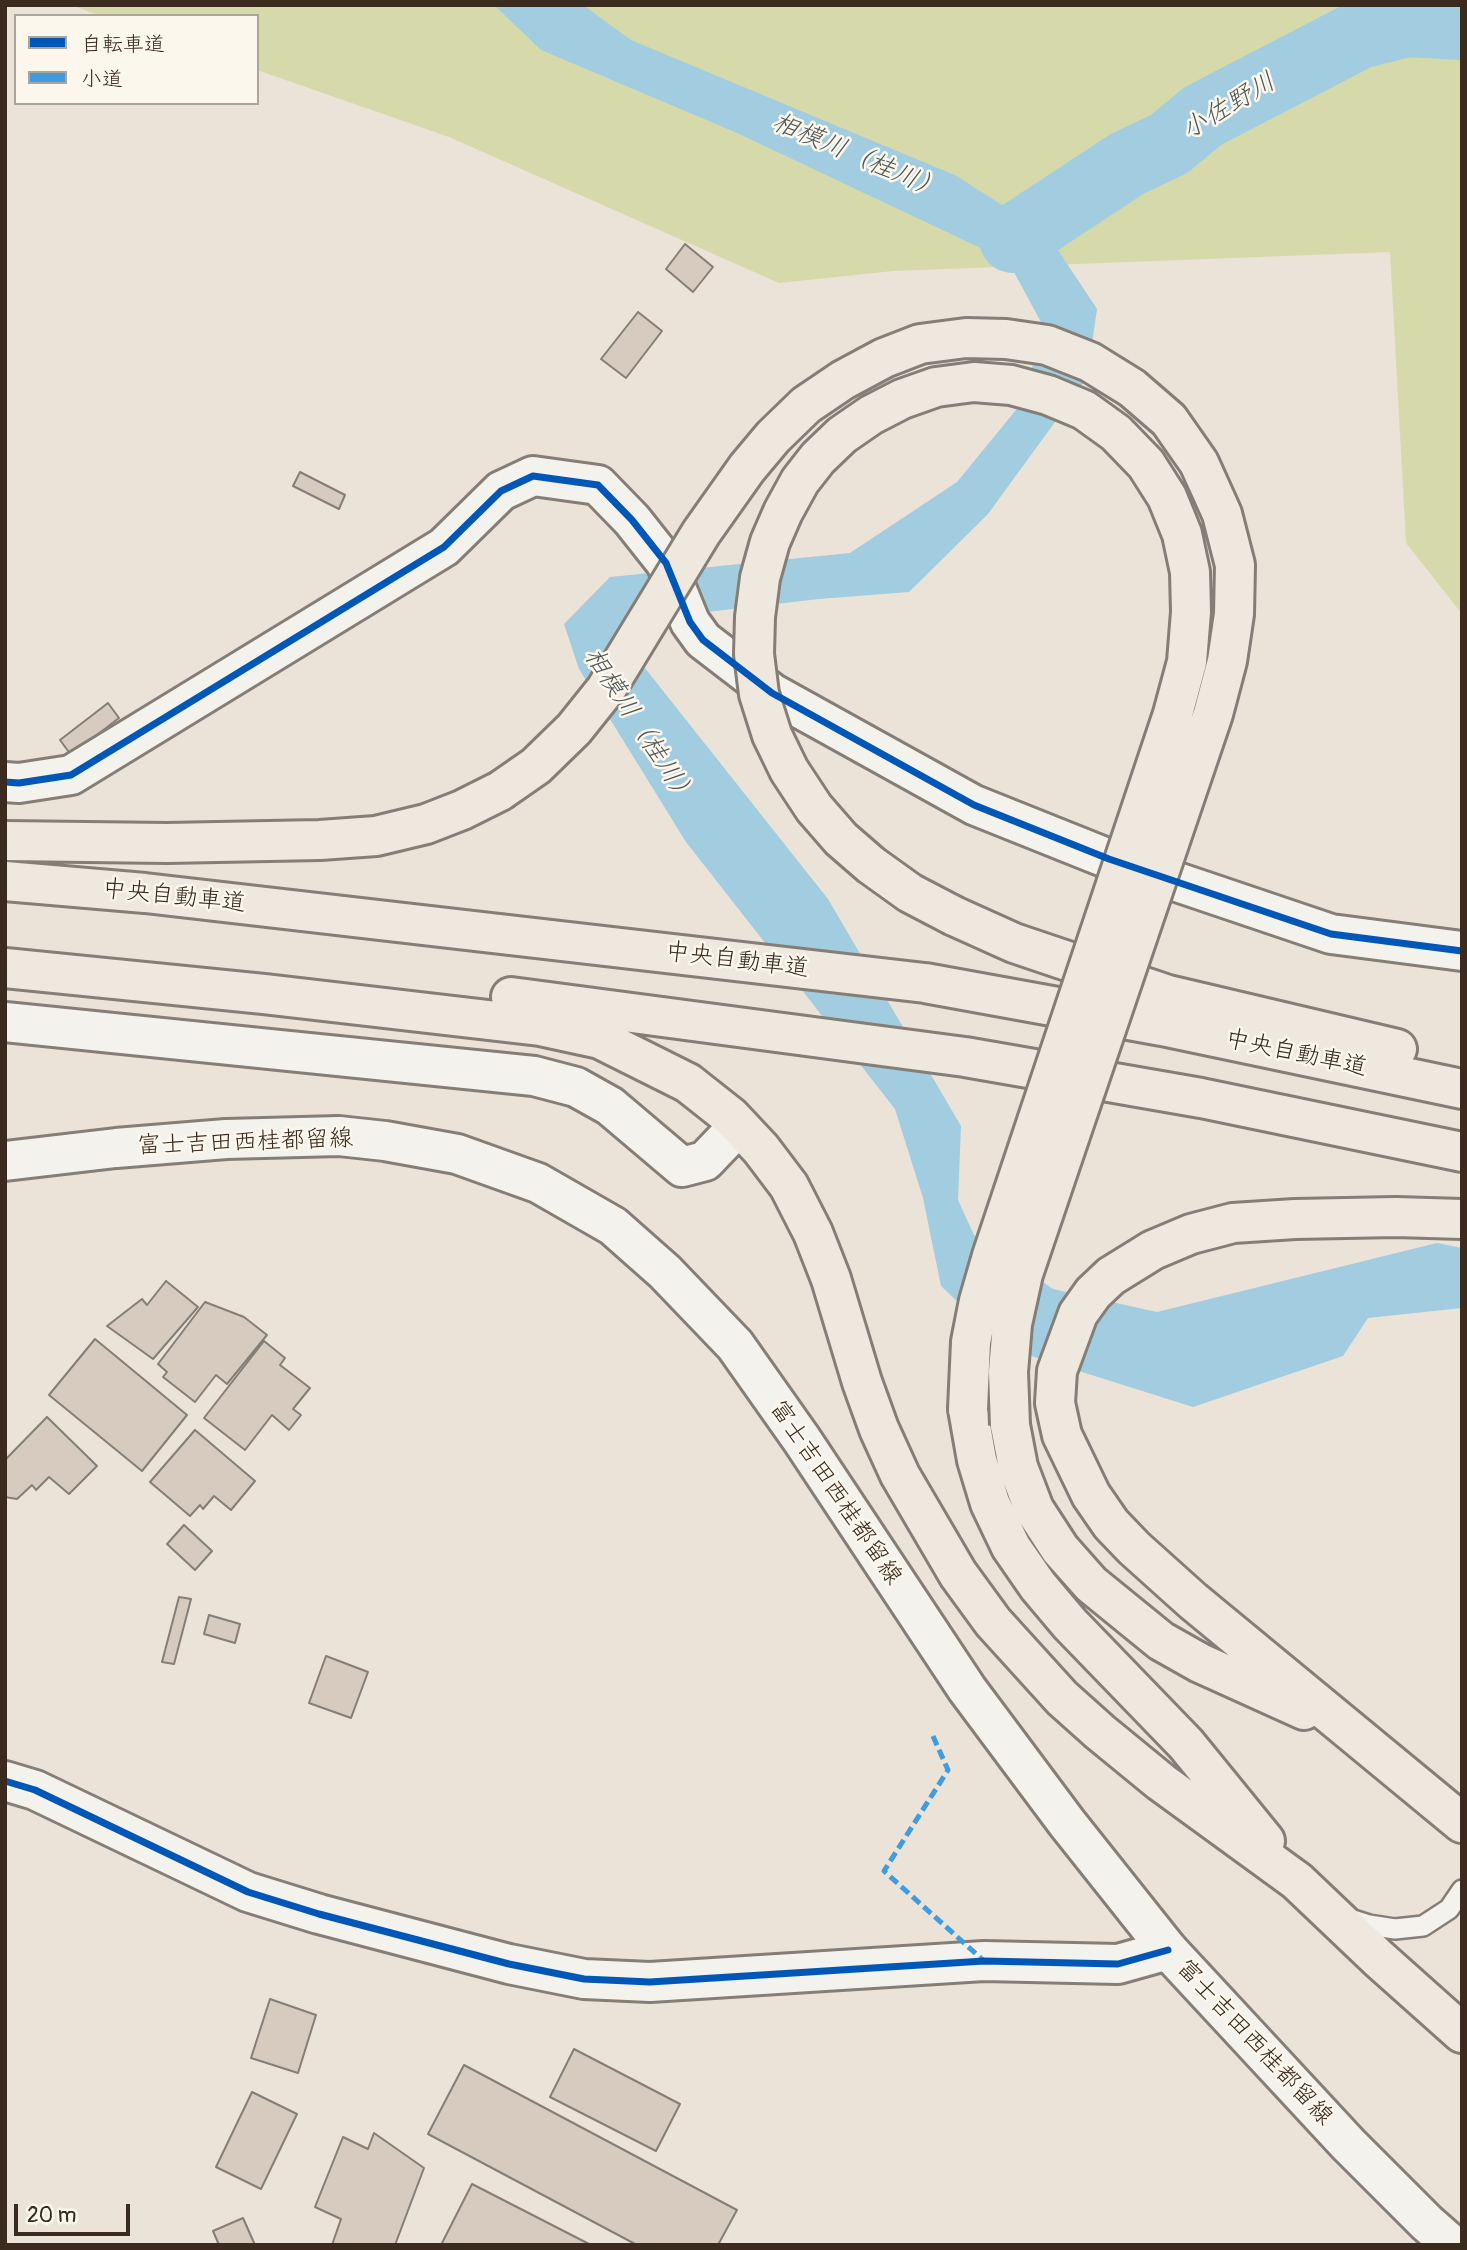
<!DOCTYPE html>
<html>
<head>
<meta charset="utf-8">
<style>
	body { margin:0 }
	#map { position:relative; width:1467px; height:2250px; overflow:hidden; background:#ebe2d8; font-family:Pangolin,"Klee One",sans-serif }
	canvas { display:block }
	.frame { position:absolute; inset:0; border:7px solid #3b2a1e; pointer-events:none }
	.legend { position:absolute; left:14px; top:14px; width:245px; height:91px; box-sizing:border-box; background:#fbf7ec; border:2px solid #aea59a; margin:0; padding:9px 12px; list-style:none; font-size:21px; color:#3b2a1e }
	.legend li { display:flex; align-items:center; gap:14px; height:35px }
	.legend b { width:35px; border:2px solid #aea59a }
	.scale { position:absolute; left:14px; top:2204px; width:116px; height:32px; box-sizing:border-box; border:4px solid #3b2a1e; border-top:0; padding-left:9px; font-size:21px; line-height:24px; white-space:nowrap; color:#3b2a1e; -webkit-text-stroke:5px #fbf7ec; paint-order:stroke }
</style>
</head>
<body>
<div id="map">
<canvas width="1467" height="2250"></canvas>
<div class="frame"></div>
<ul class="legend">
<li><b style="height:9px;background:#0057b8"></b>自転車道</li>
<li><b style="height:9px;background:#3f9ce0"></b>小道</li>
</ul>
<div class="scale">20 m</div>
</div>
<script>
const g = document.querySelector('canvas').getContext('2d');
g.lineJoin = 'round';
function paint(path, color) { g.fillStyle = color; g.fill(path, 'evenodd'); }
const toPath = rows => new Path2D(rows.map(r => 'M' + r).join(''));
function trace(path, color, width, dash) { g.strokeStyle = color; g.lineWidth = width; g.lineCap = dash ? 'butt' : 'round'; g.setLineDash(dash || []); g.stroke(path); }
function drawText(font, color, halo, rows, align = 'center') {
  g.font = font + ' Pangolin,"Klee One",sans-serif'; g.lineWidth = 5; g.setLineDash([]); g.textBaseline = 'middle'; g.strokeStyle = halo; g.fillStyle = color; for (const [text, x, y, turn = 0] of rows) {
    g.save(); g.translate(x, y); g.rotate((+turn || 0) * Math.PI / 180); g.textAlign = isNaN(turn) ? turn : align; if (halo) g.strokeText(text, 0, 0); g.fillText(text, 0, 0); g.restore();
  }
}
const green = toPath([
	[71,5,1462,5,1462,614,1406,543,1390,252,893,271,779,283,449,137,257,70,257,16,101,16]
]);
const water = toPath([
	[494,5,583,5,631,40,957,176,1048,235,1097,309,1087,378,988,514,909,592,819,599,655,618,637,658,828,899,961,1126,958,1200,974,1235,1053,1289,1157,1312,1437,1243,1462,1248,1462,1308,1368,1318,1343,1356,1193,1407,1006,1348,941,1286,923,1198,895,1109,686,842,579,669,564,624,610,577,850,553,957,482,1025,399,1042,324,1008,261,737,133,541,50]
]);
const river = toPath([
	[1013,239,1127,164,1169,144,1203,116,1359,35,1407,23,1462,26]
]);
const building = toPath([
	[685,244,713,267,693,292,666,269,685,244],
	[638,312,662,331,626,378,601,359,638,312],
	[300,472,345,495,339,509,293,486,300,472],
	[108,703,119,718,71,755,60,740,108,703],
	[166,1281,198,1307,153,1359,107,1326,142,1299,147,1305,166,1281],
	[205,1302,244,1317,267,1335,227,1384,216,1375,195,1402,163,1377,167,1372,158,1364,205,1302],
	[95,1339,187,1415,142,1471,49,1395,95,1339],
	[264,1341,285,1358,280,1365,310,1388,293,1409,301,1415,289,1430,272,1415,245,1450,204,1418,264,1341],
	[47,1417,97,1466,69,1494,49,1477,36,1490,32,1485,17,1499,5,1497,5,1460,47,1417],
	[195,1430,255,1481,231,1510,214,1496,203,1509,200,1505,190,1516,150,1482,195,1430],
	[184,1525,212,1551,195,1570,167,1544,184,1525],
	[179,1597,191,1599,174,1664,162,1662,179,1597],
	[209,1615,240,1624,235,1643,204,1634,209,1615],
	[326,1656,368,1672,351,1718,309,1703,326,1656],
	[270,1999,316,2015,298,2073,251,2058,270,1999],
	[574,2049,680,2104,656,2151,550,2097,574,2049],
	[464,2065,737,2210,718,2245,637,2245,428,2134,464,2065],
	[252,2092,297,2114,261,2189,216,2167,252,2092],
	[374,2133,424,2168,395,2245,332,2245,341,2219,315,2207,343,2137,368,2149,374,2133],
	[472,2184,591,2245,441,2245,472,2184],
	[243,2218,255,2245,219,2245,213,2231,243,2218]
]);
const lane = toPath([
	[1347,1918,1369,1925,1395,1929,1423,1926,1449,1909,1462,1890]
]);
const street = toPath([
	[5,782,19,783,71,775,444,547,501,491,533,476,598,485,632,520,666,563,690,622,703,640,772,693,974,805,1109,859,1331,934,1462,951],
	[5,1022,534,1076,576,1087,610,1106,682,1167,705,1161,727,1138],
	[5,1781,35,1790,248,1892,319,1914,509,1964,584,1979,650,1982,984,1961,1118,1964,1168,1950]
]);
const secondary = toPath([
	[5,1161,116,1148,226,1139,339,1136,385,1141,457,1154,538,1183,613,1226,665,1272,735,1345,802,1440,967,1689,1067,1823,1168,1950,1348,2144,1427,2223,1452,2245]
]);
const highway = toPath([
	[5,841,167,843,320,840,376,836,426,824,462,810,500,791],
	[5,881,145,893,925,983,1162,1026,1462,1089],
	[954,916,1014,943,1168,995,1397,1049],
	[5,968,264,994,540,1026,600,1039,688,1083,731,1117,761,1149,789,1186,813,1233,831,1279,862,1382,879,1429,900,1475,958,1574,993,1622,1062,1698,1100,1732,1161,1782,1297,1881,1379,1959,1462,2033],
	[511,997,965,1057,1201,1098,1462,1152],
	[1462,1219,1396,1217,1295,1219,1233,1223,1191,1234,1153,1250,1111,1276,1093,1293,1078,1314,1057,1371,1055,1403,1062,1435,1091,1495,1111,1524,1134,1548,1193,1601,1462,1823],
	[968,1409,977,1460,990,1503,1011,1547,1038,1586,1070,1624,1186,1744,1265,1841],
	[1010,1425,1018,1467,1034,1509,1060,1549,1091,1584,1161,1641,1200,1663,1304,1710]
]);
const highwayBridge = toPath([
	[500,791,536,766,574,729,606,689,701,533,747,468,773,437,806,405,843,380,884,358,920,344,966,338,1006,339,1047,345,1090,362,1132,388,1169,420,1199,463,1222,514,1235,565,1234,614,1227,661,1213,714,1023,1274,1012,1324,1008,1372,1010,1425],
	[954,916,910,893,871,865,841,839,814,808,789,770,772,735,759,694,754,654,755,617,760,578,770,542,783,512,800,481,818,458,842,435,871,415,902,399,936,387,974,382,1011,385,1048,395,1084,410,1116,433,1146,464,1167,497,1182,534,1190,572,1191,612,1187,662,1173,714,992,1256,979,1301,971,1342,968,1409]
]);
const quiet = toPath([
	[933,1736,948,1770,884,1871,984,1961]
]);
const cycleway = toPath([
	[5,782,19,783,71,775,444,547,501,491,533,476,598,485,632,520,666,563,690,622,703,640,772,693,974,805,1109,859,1331,934,1462,951],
	[5,1781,35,1790,248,1892,319,1914,509,1964,584,1979,650,1982,984,1961,1118,1964,1168,1950]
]);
const streetNames = [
	["中央自動車道",174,897,6],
	["中央自動車道",737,961,7],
	["中央自動車道",1296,1054,12],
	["富士吉田西桂都留線",245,1143,-2],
	["富士吉田西桂都留線",835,1493,56],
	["富士吉田西桂都留線",1254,2043,47]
];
const waterNames = [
	["小佐野川",1229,107,-31],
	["相模川（桂川）",857,157,23],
	["相模川（桂川）",639,727,57]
];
paint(green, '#d6daab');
paint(water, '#a2cde0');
trace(river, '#a2cde0', 68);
paint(building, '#d7cabf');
trace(building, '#857e77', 2);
trace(lane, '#857e77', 24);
trace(street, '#857e77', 44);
trace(secondary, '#857e77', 44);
trace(highway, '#857e77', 44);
trace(lane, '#f4f2ed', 19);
trace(street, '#f4f2ed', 38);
trace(secondary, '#f4f2ed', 38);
trace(highway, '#eee8df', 38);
trace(highwayBridge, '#857e77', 44, []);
trace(highwayBridge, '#eee8df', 38);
trace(quiet, '#3f9ce0', 5, [10, 5]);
trace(cycleway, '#0057b8', 7);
drawText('24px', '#3b2a1e', '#fbf7ec', streetNames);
drawText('italic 26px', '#505859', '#fbf7ec', waterNames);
</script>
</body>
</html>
